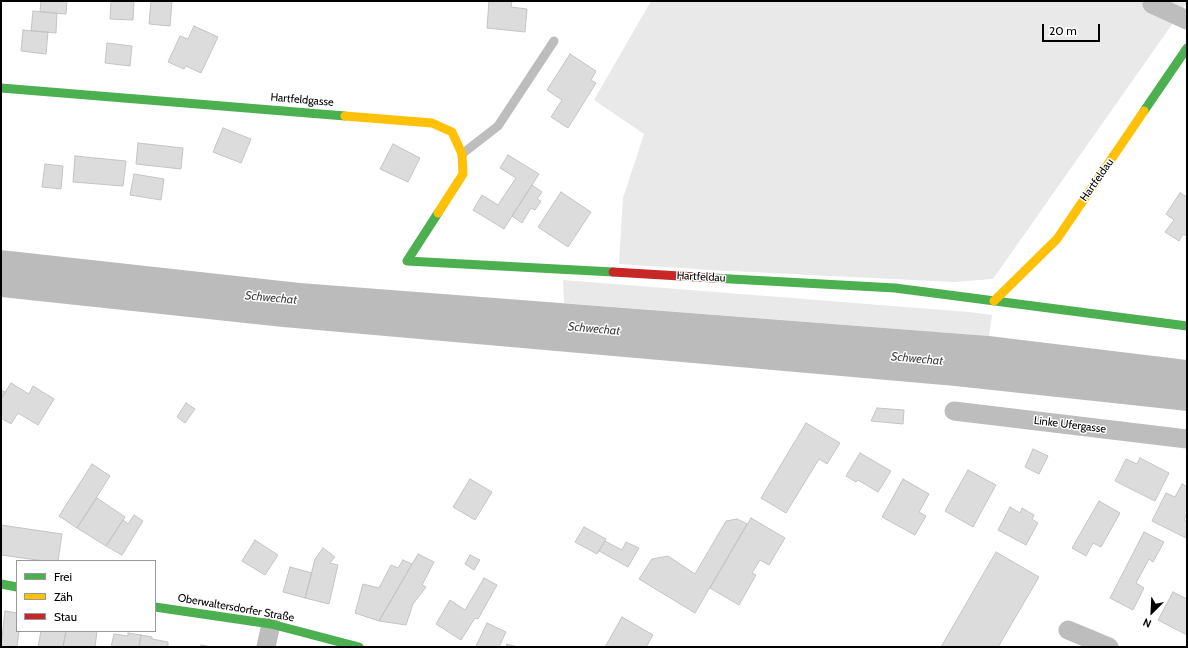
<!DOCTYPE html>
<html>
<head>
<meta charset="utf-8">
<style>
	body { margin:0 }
	#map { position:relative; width:1188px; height:648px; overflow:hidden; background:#fff; font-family:Cabin,sans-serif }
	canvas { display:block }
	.frame { position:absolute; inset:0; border:2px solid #000; pointer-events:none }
	.legend { position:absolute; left:16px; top:560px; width:140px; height:72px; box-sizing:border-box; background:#fff; border:1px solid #999; margin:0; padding:5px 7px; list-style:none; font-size:12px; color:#000 }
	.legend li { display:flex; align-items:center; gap:8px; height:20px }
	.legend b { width:20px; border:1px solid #999 }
	.north { position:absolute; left:1132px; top:592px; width:40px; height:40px; -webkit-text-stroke:3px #fff; paint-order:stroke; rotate:204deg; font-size:11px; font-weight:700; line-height:16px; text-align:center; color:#000 }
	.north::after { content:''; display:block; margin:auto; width:14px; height:18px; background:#000; clip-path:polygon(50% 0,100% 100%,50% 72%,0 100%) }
	.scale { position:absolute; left:1042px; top:24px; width:58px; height:18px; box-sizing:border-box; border:2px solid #000; border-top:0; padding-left:5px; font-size:12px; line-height:14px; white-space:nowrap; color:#000; -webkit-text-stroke:3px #fff; paint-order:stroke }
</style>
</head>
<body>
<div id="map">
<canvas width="1188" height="648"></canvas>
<div class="frame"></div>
<ul class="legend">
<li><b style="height:5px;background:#4caf50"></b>Frei</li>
<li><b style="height:5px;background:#ffc107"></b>Zäh</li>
<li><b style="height:5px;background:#c62828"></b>Stau</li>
</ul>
<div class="north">N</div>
<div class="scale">20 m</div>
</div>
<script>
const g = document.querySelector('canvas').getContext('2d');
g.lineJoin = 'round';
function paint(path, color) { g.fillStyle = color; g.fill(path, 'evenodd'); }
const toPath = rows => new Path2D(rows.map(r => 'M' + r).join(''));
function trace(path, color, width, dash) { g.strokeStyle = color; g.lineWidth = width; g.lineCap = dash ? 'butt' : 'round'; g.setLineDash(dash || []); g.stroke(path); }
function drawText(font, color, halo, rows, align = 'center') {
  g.font = font + ' Cabin,sans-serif'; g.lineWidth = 3; g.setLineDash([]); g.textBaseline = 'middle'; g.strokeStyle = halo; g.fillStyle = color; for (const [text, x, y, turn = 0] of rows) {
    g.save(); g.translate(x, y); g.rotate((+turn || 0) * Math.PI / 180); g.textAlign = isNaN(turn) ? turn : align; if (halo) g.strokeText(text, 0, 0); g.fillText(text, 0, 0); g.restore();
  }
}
const green = toPath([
	[651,1,1187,1,1187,3,993,279,954,282,710,270,619,264,623,198,644,134,594,100],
	[563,280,969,312,992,315,989,336,564,303]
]);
const water = toPath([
	[1,250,300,283,989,336,1187,360,1187,411,955,386,283,327,1,297]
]);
const building = toPath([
	[41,1,67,1,66,14,40,12,41,1],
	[111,1,134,1,133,20,110,19,111,1],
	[151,1,172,1,170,26,149,24,151,1],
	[489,1,512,1,511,7,527,9,525,32,487,28,489,1],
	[33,11,57,13,56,33,31,31,33,11],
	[194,26,218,37,201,73,186,66,184,69,168,62,180,36,188,39,194,26],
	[23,30,48,32,46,54,21,51,23,30],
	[107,43,132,46,130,66,105,63,107,43],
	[570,54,596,71,591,80,596,83,568,128,551,117,562,100,547,90,570,54],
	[223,128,251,139,241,163,213,152,223,128],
	[138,143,183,148,181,169,136,164,138,143],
	[393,144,420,158,408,182,380,169,393,144],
	[508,155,539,174,504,229,473,210,482,195,498,205,516,178,500,168,508,155],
	[75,156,126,161,123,186,73,182,75,156],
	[45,164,63,166,61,189,42,187,45,164],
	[134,174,164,179,161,200,130,195,134,174],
	[532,185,542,192,537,199,541,201,535,210,531,208,522,223,512,216,532,185],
	[561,192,591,212,568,247,538,227,561,192],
	[1180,193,1187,197,1187,236,1183,234,1179,241,1165,232,1174,220,1166,214,1180,193],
	[11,383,29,394,33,386,54,399,38,425,18,413,11,424,1,418,1,399,11,383],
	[1,390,5,392,1,399,1,390],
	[186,403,195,409,185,423,177,417,186,403],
	[877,408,904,410,903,424,871,421,877,408],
	[806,423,840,443,827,464,819,459,786,513,761,498,806,423],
	[1033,449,1048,456,1039,474,1025,467,1033,449],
	[860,453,891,471,878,492,858,480,856,482,846,476,860,453],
	[1140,458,1169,473,1155,501,1115,481,1126,459,1137,464,1140,458],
	[92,464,110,476,77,528,59,516,92,464],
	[968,470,996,485,973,527,945,511,968,470],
	[470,479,492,492,475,520,453,507,470,479],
	[903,479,929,494,919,512,926,516,915,535,882,517,903,479],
	[1182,484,1187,487,1187,514,1184,520,1187,522,1186,538,1152,521,1166,493,1175,497,1182,484],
	[97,498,125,517,106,546,77,528,97,498],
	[1099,501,1120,513,1101,547,1093,543,1086,556,1072,548,1099,501],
	[1010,507,1020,513,1022,508,1034,515,1032,519,1038,523,1026,545,998,530,1010,507],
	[134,515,143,521,122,555,106,546,123,520,128,524,134,515],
	[751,518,785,538,769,565,760,560,752,573,756,575,739,605,710,588,751,518],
	[737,519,747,524,695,613,639,579,652,559,668,556,695,574,726,521,737,519],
	[1,525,62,534,58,561,44,561,1,555,1,525],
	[584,527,606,539,597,554,575,542,584,527],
	[1144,532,1164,542,1153,562,1149,559,1136,583,1144,588,1133,610,1110,598,1144,532],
	[255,540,278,555,265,575,242,561,255,540],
	[605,541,622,550,626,542,639,548,628,567,599,551,605,541],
	[323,548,335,557,330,563,338,565,329,604,305,598,315,559,323,548],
	[996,552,1039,577,998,647,941,647,996,552],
	[418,554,434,562,422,585,426,587,413,604,406,625,379,621,418,554],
	[470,555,480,560,474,570,465,564,470,555],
	[403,560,412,564,379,621,355,613,363,584,379,588,391,565,398,568,403,560],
	[290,567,312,573,305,598,283,592,290,567],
	[484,578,497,585,478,619,475,618,461,640,436,624,450,600,465,610,484,578],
	[1173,592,1187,599,1187,635,1158,620,1173,592],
	[5,611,17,613,17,631,19,631,17,647,1,647,5,611],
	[622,617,653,635,646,647,605,647,622,617],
	[487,623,506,632,499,647,479,647,476,646,487,623],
	[41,631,66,631,63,647,38,647,41,631],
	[66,631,97,631,95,647,63,647,66,631],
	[128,633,141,635,139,647,111,647,114,634,128,636,128,633],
	[141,635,152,637,152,639,168,642,168,647,139,647,141,635],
	[507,644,517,647,506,647,507,644],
	[201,645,212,647,201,647,201,645]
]);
const lane = toPath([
	[462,154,498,126,554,41]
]);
const street = toPath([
	[1152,4,1187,20],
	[954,411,1187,439],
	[1068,630,1109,647],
	[266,647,271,624]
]);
const fast = toPath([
	[1,88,345,116],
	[1144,111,1187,48],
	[438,213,407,261,613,272],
	[713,278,895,288,1187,326],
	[1,584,17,587],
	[155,607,271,624,359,647]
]);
const slow = toPath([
	[345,116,432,123,452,132,462,154,463,174,438,213],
	[994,301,1057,239,1144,111]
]);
const jam = toPath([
	[613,272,713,278]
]);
const streetNames = [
	["Hartfeldgasse",302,100,5],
	["Hartfeldau",1097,180,-55],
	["Hartfeldau",701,277,3],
	["Linke Ufergasse",1070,425,7],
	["Oberwaltersdorfer Straße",236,608,10]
];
const waterNames = [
	["Schwechat",271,298,5],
	["Schwechat",594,329,5],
	["Schwechat",917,359,5]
];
paint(green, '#e9e9e9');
paint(water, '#bbb');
paint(building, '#dcdcdc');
trace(building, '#c4c4c4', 1);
trace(lane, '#bdbdbd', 9);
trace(street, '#bdbdbd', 19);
trace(fast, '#4caf50', 9);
trace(slow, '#ffc107', 9);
trace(jam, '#c62828', 9);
drawText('11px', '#000', '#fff', streetNames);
drawText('italic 12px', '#3f3f3f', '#fff', waterNames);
</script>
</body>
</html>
